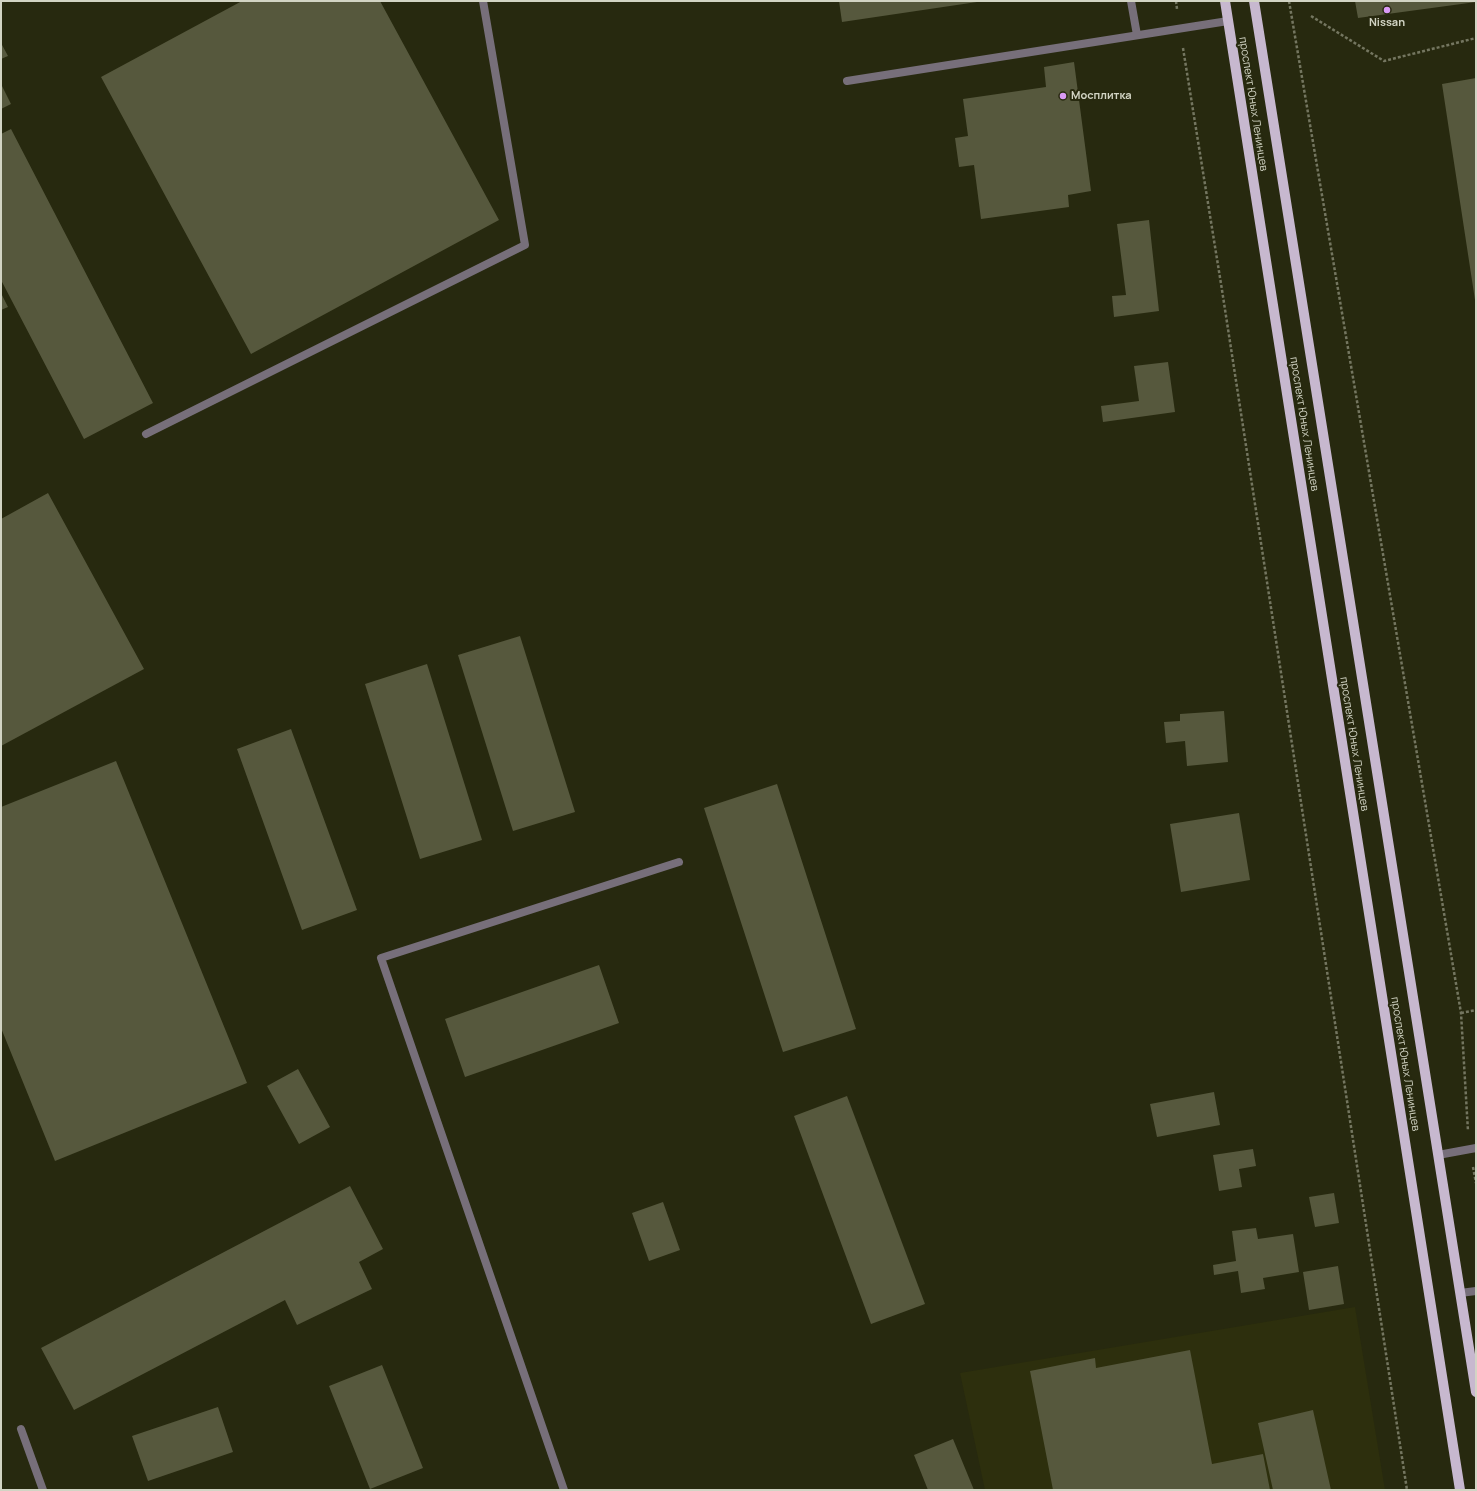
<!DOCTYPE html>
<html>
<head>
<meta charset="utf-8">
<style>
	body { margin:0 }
	#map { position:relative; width:1477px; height:1491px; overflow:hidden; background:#27290f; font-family:Manrope,sans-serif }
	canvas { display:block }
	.frame { position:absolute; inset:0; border:2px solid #d2d4c4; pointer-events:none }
</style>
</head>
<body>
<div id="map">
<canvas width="1477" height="1491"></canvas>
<div class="frame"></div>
</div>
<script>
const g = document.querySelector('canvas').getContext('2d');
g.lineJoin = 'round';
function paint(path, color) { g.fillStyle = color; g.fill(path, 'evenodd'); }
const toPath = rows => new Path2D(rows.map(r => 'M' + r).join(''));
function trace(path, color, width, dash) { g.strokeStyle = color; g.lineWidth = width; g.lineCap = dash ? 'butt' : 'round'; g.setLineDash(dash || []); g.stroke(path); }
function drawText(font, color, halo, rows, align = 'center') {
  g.font = font + ' Manrope,sans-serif'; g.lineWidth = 4; g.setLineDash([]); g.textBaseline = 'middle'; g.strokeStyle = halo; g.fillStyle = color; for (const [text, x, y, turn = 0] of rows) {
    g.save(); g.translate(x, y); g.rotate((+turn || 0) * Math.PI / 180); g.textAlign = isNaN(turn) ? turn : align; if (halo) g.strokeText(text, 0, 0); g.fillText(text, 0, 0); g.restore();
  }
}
const built = toPath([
	[1355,1307,1385,1490,985,1490,960,1373]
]);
const building = toPath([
	[242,1,380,1,499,220,251,354,101,77],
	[839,1,977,1,977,2,842,22],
	[1355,1,1476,1,1476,2,1358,18],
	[1,43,8,56,1,59],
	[1074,62,1091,191,1068,195,1069,207,981,219,974,165,959,167,955,138,968,136,963,99,1046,87,1044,67],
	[1476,78,1476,300,1475,300,1442,84],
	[1,84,11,104,1,109],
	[11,129,153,403,84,439,1,280,1,134],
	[1149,220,1159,311,1114,317,1112,296,1126,295,1117,224],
	[1,293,8,307,1,310],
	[1168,362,1175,412,1103,422,1101,406,1139,401,1134,366],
	[48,493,144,669,1,746,1,519],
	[520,636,575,812,513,831,458,655],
	[427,664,482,840,420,859,365,684],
	[1224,711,1228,762,1187,766,1185,741,1166,743,1164,722,1180,721,1180,714],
	[291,729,357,910,302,930,237,749],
	[116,761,247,1083,55,1161,1,1028,1,807],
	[777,784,856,1029,783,1052,704,808],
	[1239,813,1250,880,1181,892,1170,824],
	[599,965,619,1023,465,1077,445,1019],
	[298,1069,330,1127,299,1144,267,1086],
	[1214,1092,1220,1125,1157,1137,1150,1104],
	[847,1096,925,1304,871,1324,794,1116],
	[1253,1149,1256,1166,1239,1169,1242,1187,1219,1191,1213,1155],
	[350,1186,383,1249,359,1262,372,1289,297,1325,285,1300,74,1410,41,1348],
	[1334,1193,1339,1223,1315,1227,1309,1197],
	[663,1202,680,1250,649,1261,632,1213],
	[1256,1228,1258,1239,1293,1234,1299,1272,1263,1278,1265,1289,1241,1293,1238,1271,1214,1275,1213,1265,1236,1261,1232,1231],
	[1338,1266,1344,1304,1309,1310,1303,1272],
	[1190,1350,1212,1464,1263,1454,1270,1490,1053,1490,1030,1371,1095,1358,1096,1368],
	[382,1365,423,1468,370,1489,329,1386],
	[218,1407,233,1452,148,1481,132,1436],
	[1313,1410,1331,1490,1273,1490,1258,1423],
	[953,1439,974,1490,928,1490,914,1455]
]);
const path = toPath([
	[1176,1,1177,9],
	[1289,1,1461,1013,1468,1131],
	[1311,16,1384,61,1476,38],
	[1183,48,1222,290,1407,1490],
	[1461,1013,1476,1010],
	[1473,1167,1476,1183]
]);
const service = toPath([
	[1131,1,1137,35],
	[847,81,1228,21],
	[146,434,525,245,483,1],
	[1438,1155,1476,1148],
	[1460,1293,1476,1291],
	[21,1429,43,1490]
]);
const minor = toPath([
	[564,1490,381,958,679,862]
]);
const primary = toPath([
	[1225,1,1460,1490],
	[1254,1,1476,1392]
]);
const markers = [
	[1387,10,4,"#da9af6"],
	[1063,96,4,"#da9af6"]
];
const poiNames = [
	["Nissan",1387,23],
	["Мосплитка",1071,96,"left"]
];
const streetNames = [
	["проспект Юных Ленинцев",1253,104,81],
	["проспект Юных Ленинцев",1304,424,81],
	["проспект Юных Ленинцев",1354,744,81],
	["проспект Юных Ленинцев",1405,1064,81]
];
paint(built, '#2d2f0d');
paint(building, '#56583d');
trace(path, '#747660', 2.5, [3, 2]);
trace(service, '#776f7a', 8);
trace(minor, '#776f7a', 8);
trace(primary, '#c7b8cf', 10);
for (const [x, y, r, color] of markers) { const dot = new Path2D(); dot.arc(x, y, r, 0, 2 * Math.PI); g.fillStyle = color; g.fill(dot); trace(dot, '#27290f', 1.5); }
drawText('bold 11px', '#d2d4c4', '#27290f', poiNames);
drawText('11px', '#d2d4c4', '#27290f', streetNames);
</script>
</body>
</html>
